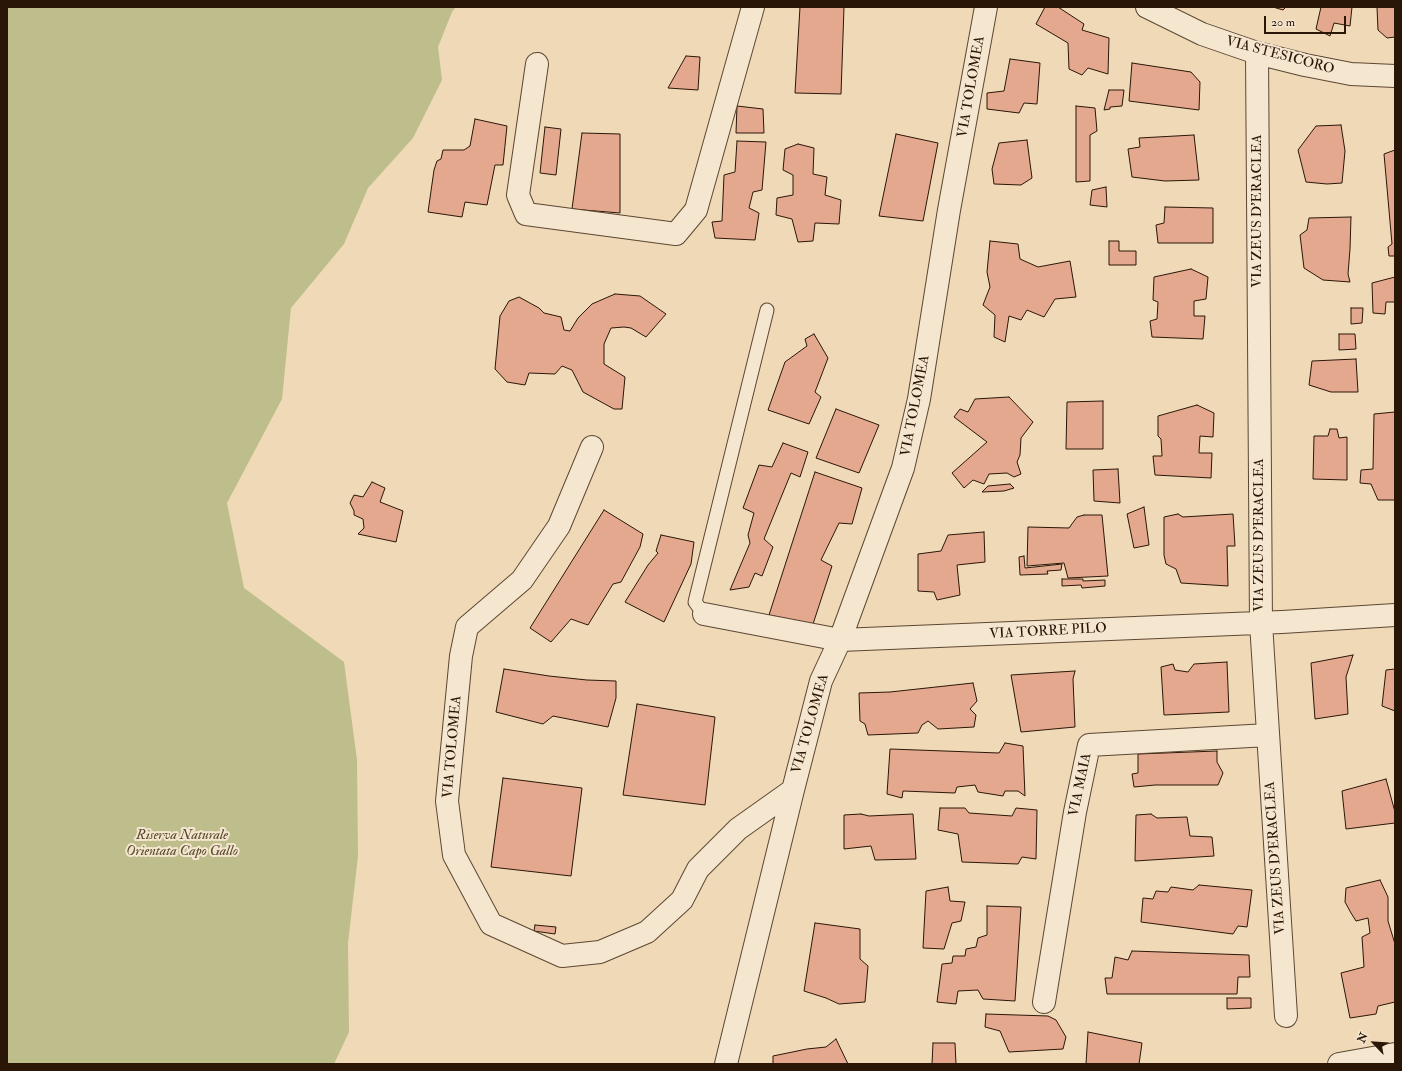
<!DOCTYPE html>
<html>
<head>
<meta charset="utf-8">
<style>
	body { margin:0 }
	#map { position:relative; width:1402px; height:1071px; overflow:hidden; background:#f0d9b6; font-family:"IM FELL Double Pica",serif }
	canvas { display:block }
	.frame { position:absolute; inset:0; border:8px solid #2a1607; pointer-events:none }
	.north { position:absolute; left:1354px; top:1023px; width:40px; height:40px; -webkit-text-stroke:3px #f5e6d0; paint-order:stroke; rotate:295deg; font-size:11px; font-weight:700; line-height:16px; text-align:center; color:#2a1607 }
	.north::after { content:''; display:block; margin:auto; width:14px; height:18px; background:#2a1607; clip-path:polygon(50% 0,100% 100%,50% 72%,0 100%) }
	.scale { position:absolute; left:1264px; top:16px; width:82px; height:18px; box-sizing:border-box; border:2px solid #2a1607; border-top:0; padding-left:5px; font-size:12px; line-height:14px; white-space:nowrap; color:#2a1607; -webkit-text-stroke:3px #f5e6d0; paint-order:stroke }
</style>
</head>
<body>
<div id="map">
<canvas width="1402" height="1071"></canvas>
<div class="frame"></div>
<div class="north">N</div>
<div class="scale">20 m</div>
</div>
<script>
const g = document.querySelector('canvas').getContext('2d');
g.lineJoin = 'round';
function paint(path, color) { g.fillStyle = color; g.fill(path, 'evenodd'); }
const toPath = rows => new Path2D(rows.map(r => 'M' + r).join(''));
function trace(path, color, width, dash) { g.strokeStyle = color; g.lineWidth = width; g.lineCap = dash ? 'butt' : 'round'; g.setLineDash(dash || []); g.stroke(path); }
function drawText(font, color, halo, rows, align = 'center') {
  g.font = font + ' "IM FELL Double Pica",serif'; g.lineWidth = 4; g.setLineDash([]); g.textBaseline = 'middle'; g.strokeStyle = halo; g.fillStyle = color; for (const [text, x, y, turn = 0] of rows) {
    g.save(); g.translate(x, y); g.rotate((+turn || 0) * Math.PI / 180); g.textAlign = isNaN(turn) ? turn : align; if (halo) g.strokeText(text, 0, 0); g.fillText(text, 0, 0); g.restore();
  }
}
const green = toPath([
	[7,7,456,7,452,12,438,47,442,80,413,138,368,188,344,244,291,308,282,399,227,503,244,588,344,662,357,760,358,856,348,943,349,1032,334,1064,7,1064]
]);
const building = toPath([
	[800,7,844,7,841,94,795,93,800,7],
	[1045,7,1058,7,1084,24,1082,30,1109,38,1108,74,1088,68,1082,75,1069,69,1068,43,1036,24,1045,7],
	[1273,7,1286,7,1283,10,1273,7],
	[1321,7,1352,7,1350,26,1334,23,1330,36,1316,29,1321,7],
	[1377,7,1395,7,1395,37,1387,38,1378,30,1377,7],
	[686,56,700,57,698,90,668,88,686,56],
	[1010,59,1040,63,1037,104,1024,103,1019,113,987,109,987,93,1004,91,1010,59],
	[1132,63,1191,72,1200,82,1199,110,1129,101,1132,63],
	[1109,90,1124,90,1122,106,1110,107,1110,109,1104,110,1109,90],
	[737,106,763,109,764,133,736,133,737,106],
	[1076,106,1095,108,1097,131,1090,135,1090,181,1076,182,1076,106],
	[475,119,507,126,503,165,495,165,487,205,465,202,462,217,428,212,434,170,437,161,441,159,443,150,464,150,470,146,475,119],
	[1341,125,1345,151,1342,183,1327,184,1306,182,1298,150,1316,126,1341,125],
	[545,127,561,129,556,175,540,173,545,127],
	[582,133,620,134,620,213,572,209,582,133],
	[896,134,938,143,923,221,879,216,896,134],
	[1194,135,1199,180,1165,181,1132,177,1128,149,1140,147,1139,138,1194,135],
	[1027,140,1032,178,1021,185,994,184,992,169,999,143,1027,140],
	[737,141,766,142,762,190,753,192,749,208,759,213,755,240,715,238,712,222,722,221,724,175,735,172,737,141],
	[798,144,814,148,813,174,827,177,825,195,841,200,839,224,815,223,813,241,798,242,792,219,776,215,777,198,793,195,793,175,783,170,785,149,798,144],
	[1395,150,1395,256,1389,256,1388,247,1392,244,1384,154,1395,150],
	[1106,187,1107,207,1090,205,1092,190,1106,187],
	[1165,207,1213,208,1213,243,1158,243,1156,225,1164,223,1165,207],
	[1351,217,1350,249,1348,274,1350,282,1323,280,1304,268,1300,235,1307,230,1309,218,1351,217],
	[990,241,1018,244,1020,259,1038,267,1070,261,1076,297,1055,299,1044,317,1027,310,1021,320,1009,316,1005,342,994,337,995,315,983,305,990,287,987,272,990,241],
	[1109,241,1119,241,1119,251,1136,251,1136,265,1109,265,1109,241],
	[1191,269,1208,277,1206,299,1194,301,1194,316,1205,316,1203,339,1152,337,1150,321,1157,319,1158,302,1153,300,1154,277,1191,269],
	[1395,277,1395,302,1386,302,1385,314,1373,313,1372,283,1395,277],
	[615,294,640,296,666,314,646,337,631,328,624,327,611,328,604,344,604,364,625,377,622,409,614,409,583,392,572,370,562,366,555,374,529,373,525,385,507,382,495,369,500,316,509,301,519,297,539,308,544,313,561,317,564,330,570,331,578,318,592,304,615,294],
	[1351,308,1363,308,1362,323,1351,324,1351,308],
	[814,334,828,358,815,392,821,397,809,424,768,410,785,362,807,346,805,339,814,334],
	[1339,334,1355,334,1356,349,1339,350,1339,334],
	[1356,359,1358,392,1331,392,1309,385,1312,361,1356,359],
	[1009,397,1033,422,1021,438,1020,455,1017,462,1021,474,1014,477,1007,473,989,474,984,484,973,480,964,488,952,473,987,442,954,417,960,409,968,412,975,399,1009,397],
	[1103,401,1103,449,1066,449,1067,402,1103,401],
	[1197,405,1214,413,1213,437,1200,436,1199,453,1212,453,1211,478,1155,475,1153,456,1162,456,1161,439,1158,436,1158,416,1197,405],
	[836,409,879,425,859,473,816,458,836,409],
	[1395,412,1395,500,1378,500,1371,484,1360,483,1361,470,1373,469,1374,414,1395,412],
	[1330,429,1337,429,1339,438,1347,437,1347,480,1313,479,1314,436,1328,436,1330,429],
	[783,443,808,452,800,477,791,473,764,539,773,547,762,576,755,573,749,587,730,590,750,543,748,535,754,513,743,508,759,465,772,467,783,443],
	[1118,469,1120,503,1094,501,1093,470,1118,469],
	[815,472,862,488,852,524,839,523,821,560,832,566,813,624,769,615,815,472],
	[372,482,385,488,380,502,403,511,396,542,358,534,364,528,363,519,354,515,354,511,350,503,354,495,363,497,372,482],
	[1010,484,1014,488,1004,491,982,492,988,486,1010,484],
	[1144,507,1149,545,1134,548,1127,514,1144,507],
	[604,510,643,534,640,547,621,582,613,584,588,625,571,619,551,642,530,628,604,510],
	[1178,514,1183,517,1233,514,1235,546,1227,546,1228,586,1181,583,1176,569,1166,564,1164,555,1164,517,1178,514],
	[1084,515,1102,515,1108,576,1068,578,1064,563,1027,566,1028,527,1069,528,1077,517,1084,515],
	[984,532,985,562,957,565,960,595,937,600,934,592,918,591,918,554,941,551,948,535,984,532],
	[661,535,694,542,691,564,664,622,625,602,648,565,658,553,656,551,661,535],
	[1024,556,1025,568,1062,564,1061,570,1047,571,1048,574,1020,575,1019,557,1024,556],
	[1062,579,1083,579,1083,581,1105,580,1105,586,1082,588,1081,585,1062,586,1062,579],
	[1353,655,1346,677,1348,714,1315,719,1311,663,1353,655],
	[1227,662,1229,712,1164,715,1161,667,1173,664,1175,670,1188,672,1194,664,1227,662],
	[504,669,549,676,587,680,616,681,616,698,608,727,553,716,543,724,496,712,504,669],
	[1395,669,1395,711,1382,706,1386,670,1395,669],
	[1075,671,1073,679,1075,727,1021,732,1011,675,1075,671],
	[973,683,977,701,970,709,976,715,974,727,938,729,928,721,922,725,918,733,868,735,865,724,860,721,859,693,890,692,973,683],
	[637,704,715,717,705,805,623,795,637,704],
	[1005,743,1023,746,1025,796,1018,791,1005,791,1003,796,978,792,975,785,957,787,955,793,903,791,902,798,887,794,890,749,999,753,1005,743],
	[1217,751,1217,762,1223,773,1218,785,1155,785,1134,787,1132,774,1138,773,1138,754,1217,751],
	[503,778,582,788,571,876,491,867,503,778],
	[1386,779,1395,812,1395,823,1346,829,1342,791,1386,779],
	[940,808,965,808,969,813,1012,816,1016,808,1037,810,1036,859,1022,857,1018,864,962,862,958,834,938,830,940,808],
	[861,814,869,816,913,814,916,859,875,860,871,846,844,849,844,815,861,814],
	[1151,814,1157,818,1187,817,1190,836,1212,837,1214,856,1135,861,1136,815,1151,814],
	[1380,880,1388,897,1388,921,1395,944,1395,1002,1378,1006,1376,1014,1350,1018,1341,973,1364,967,1362,937,1370,933,1368,918,1356,921,1351,913,1345,902,1346,888,1380,880],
	[1199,885,1252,890,1247,927,1238,926,1233,934,1141,922,1143,898,1153,899,1156,891,1168,892,1171,887,1193,890,1199,885],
	[948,887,950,901,965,902,961,921,952,923,944,949,923,948,926,891,948,887],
	[987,906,1021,907,1015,1001,983,999,978,990,958,991,956,1004,937,1002,942,964,952,963,953,956,965,956,966,949,976,947,978,938,987,935,987,906],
	[815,923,860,929,860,959,868,966,865,1002,839,1004,826,998,804,991,815,923],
	[535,925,556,927,555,934,534,931,535,925],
	[1132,951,1249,955,1250,977,1238,977,1237,994,1107,994,1105,978,1112,978,1115,957,1128,960,1132,951],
	[1227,998,1251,998,1251,1008,1227,1009,1227,998],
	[986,1014,1048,1016,1056,1020,1066,1037,1063,1049,1009,1052,1000,1031,985,1027,986,1014],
	[1088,1032,1142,1043,1139,1064,1086,1064,1088,1032],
	[836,1039,848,1064,773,1064,773,1056,807,1049,826,1047,836,1039],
	[933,1043,955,1043,956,1064,932,1064,933,1043]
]);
const lane = toPath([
	[704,614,695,602,767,310]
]);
const street = toPath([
	[1147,7,1202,34,1257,53,1305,65,1351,74,1395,76],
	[1257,53,1261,623,1286,1016],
	[537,64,518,195,526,214,676,234,696,210,753,7],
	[592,447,559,526,522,580,467,627,461,656,447,801,454,855,491,924,562,956,600,952,647,932,682,900,698,869,738,829,793,790],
	[704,614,840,640,1282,622,1395,615],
	[1044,1002,1075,812,1089,745,1268,735],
	[726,1064,793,790,821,681,840,640,903,468,919,399,949,210,986,7],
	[1339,1064,1395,1054]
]);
const streetNames = [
	["VIA STESICORO",1280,56,15],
	["VIA TOLOMEA",972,87,-80],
	["VIA ZEUS D'ERACLEA",1258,211,-90],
	["VIA TOLOMEA",916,406,-79],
	["VIA ZEUS D'ERACLEA",1260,535,-90],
	["VIA TORRE PILO",1048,632,-3],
	["VIA TOLOMEA",811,724,-74],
	["VIA TOLOMEA",453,747,-85],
	["VIA MAIA",1081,785,-78],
	["VIA ZEUS D'ERACLEA",1276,858,-94]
];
const parkNames = [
	["Riserva Naturale",182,836],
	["Orientata Capo Gallo",182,852]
];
paint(green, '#bdbe8b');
paint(building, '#e4a88f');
trace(building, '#2a1607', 1);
trace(lane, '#5c4733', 15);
trace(street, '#5c4733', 24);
trace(lane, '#f5e6d0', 13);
trace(street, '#f5e6d0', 22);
drawText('14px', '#2a1607', '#f5e6d0', streetNames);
drawText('italic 14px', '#56482f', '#f5e6d0', parkNames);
</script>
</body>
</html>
